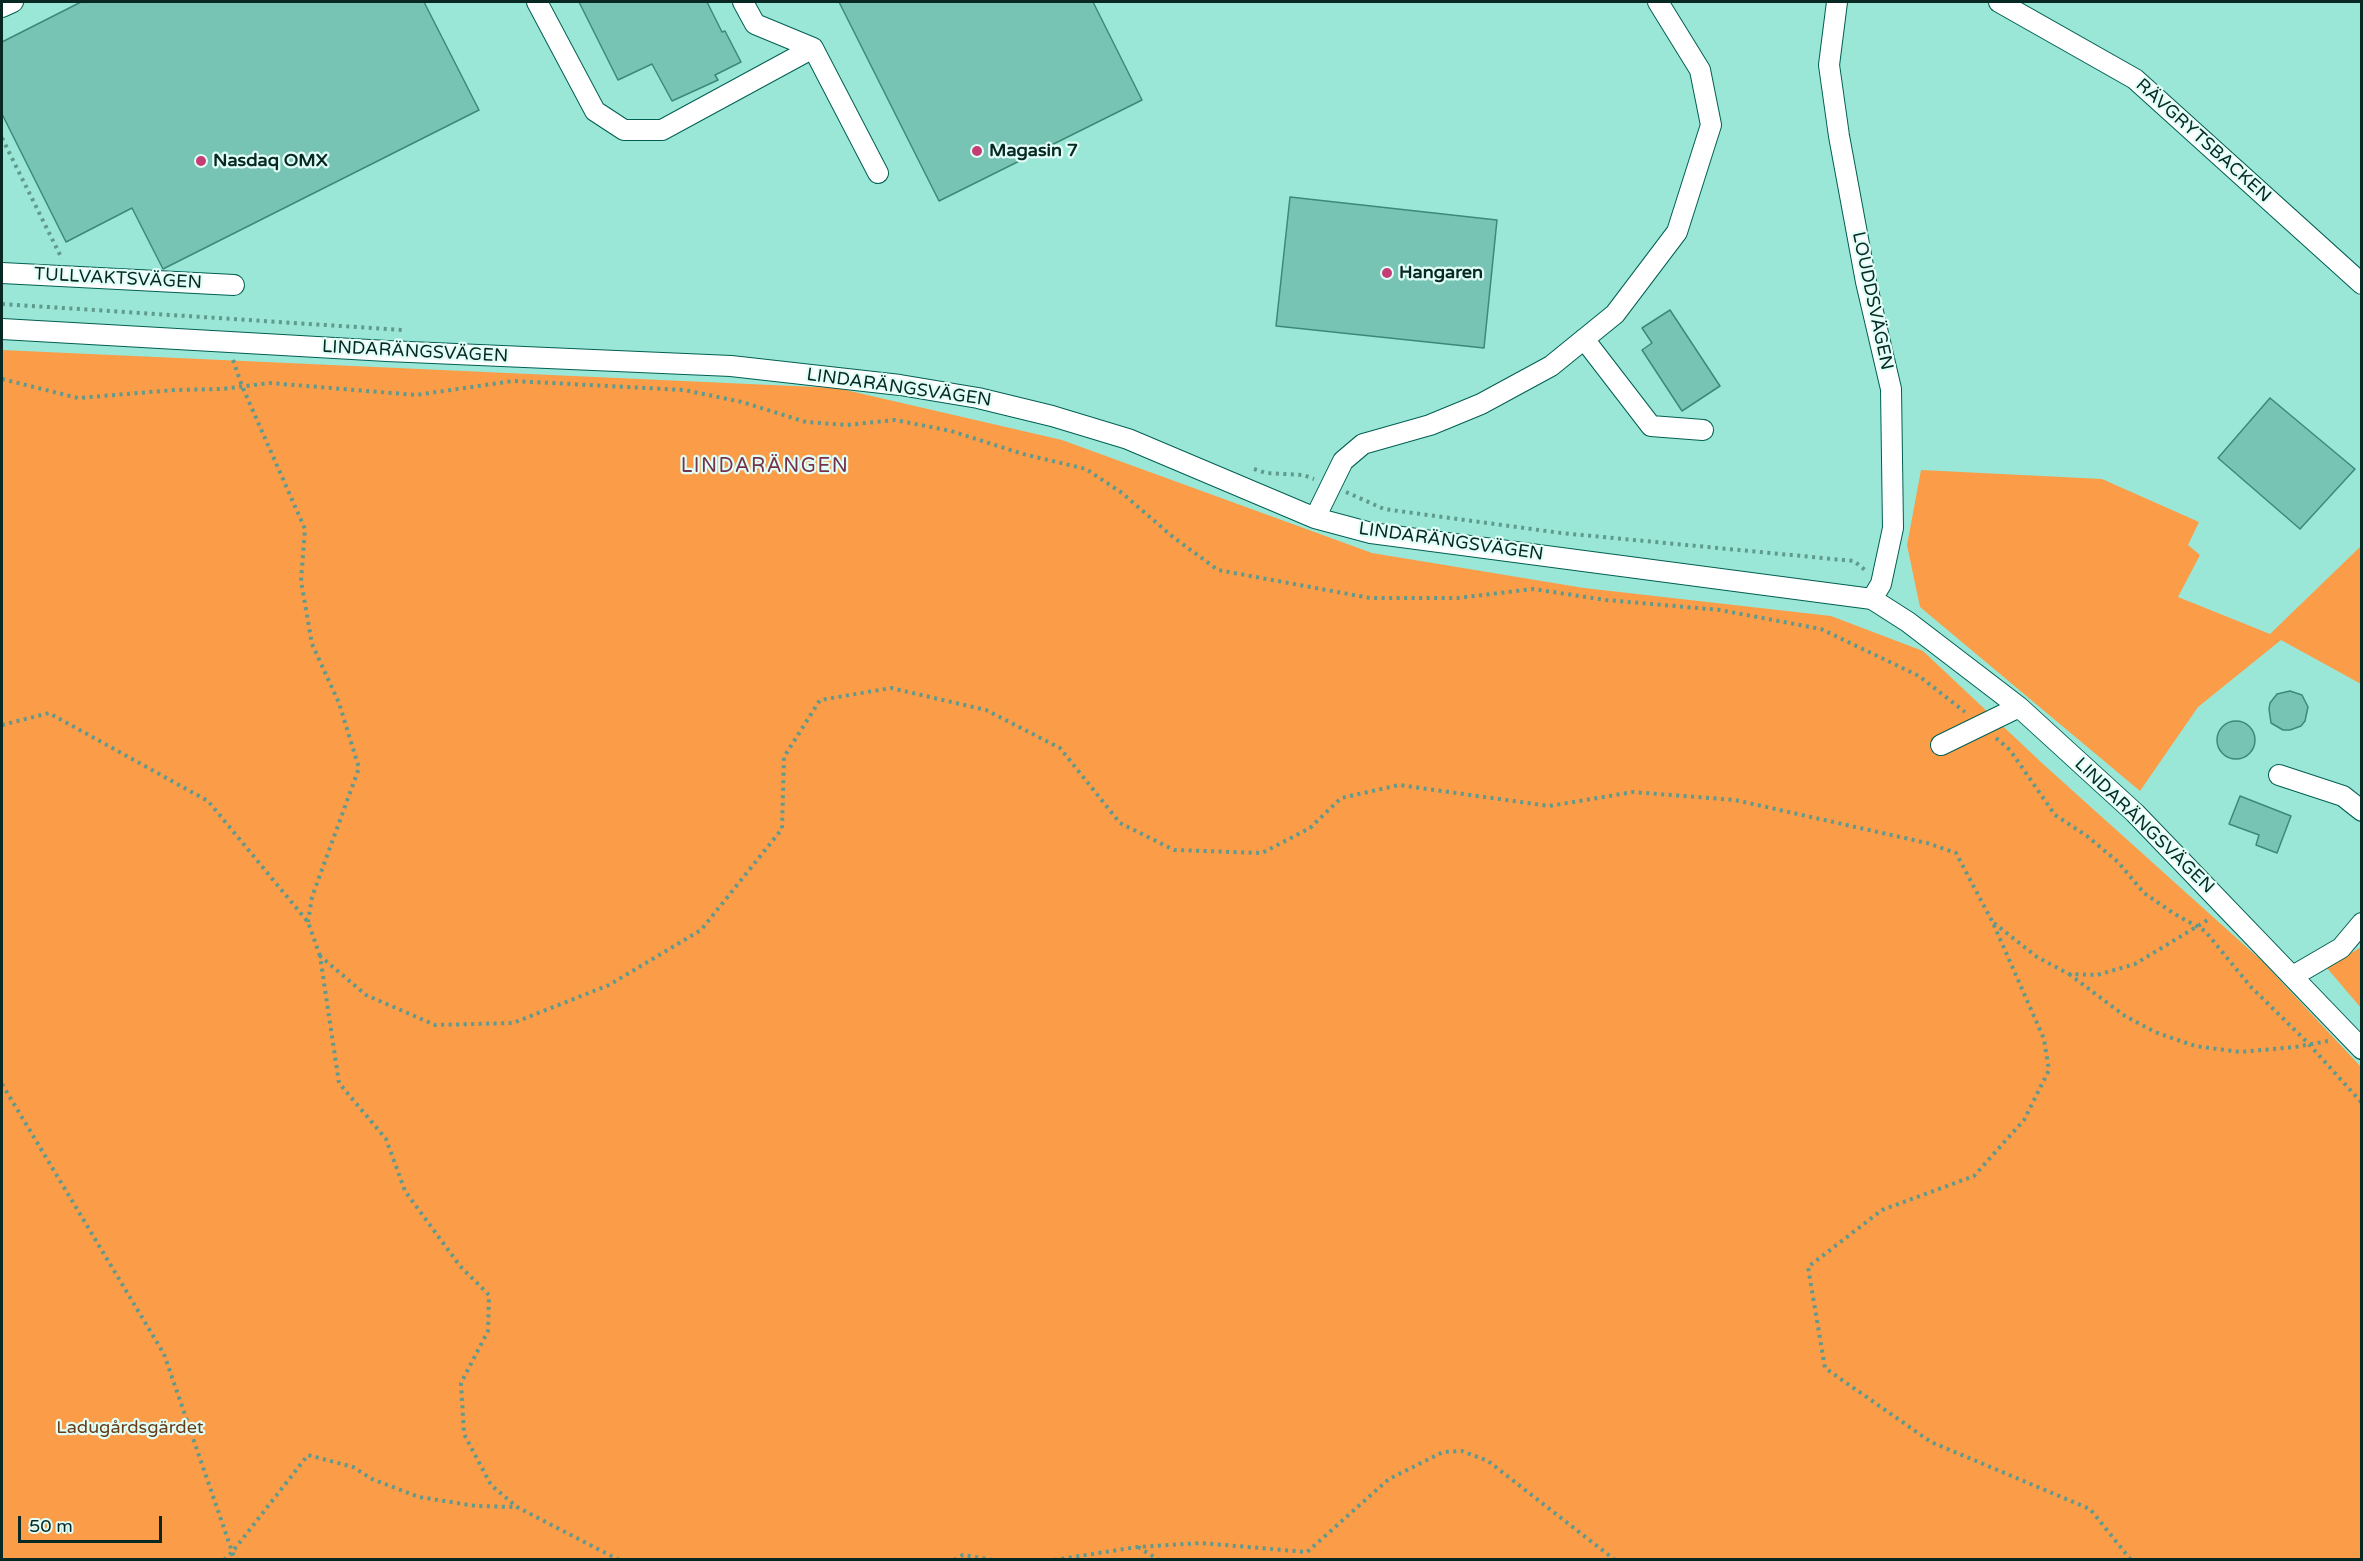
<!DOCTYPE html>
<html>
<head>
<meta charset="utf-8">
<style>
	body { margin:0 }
	#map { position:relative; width:2363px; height:1561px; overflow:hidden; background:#9be7d7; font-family:"Varela Round",sans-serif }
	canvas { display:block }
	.frame { position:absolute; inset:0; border:3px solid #082923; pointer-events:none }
	.scale { position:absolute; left:18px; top:1516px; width:144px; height:27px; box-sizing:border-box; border:3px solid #082923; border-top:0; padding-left:8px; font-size:18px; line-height:21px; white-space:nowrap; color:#082923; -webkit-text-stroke:4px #e1fef7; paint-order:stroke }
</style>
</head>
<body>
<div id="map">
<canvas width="2363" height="1561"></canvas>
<div class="frame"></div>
<div class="scale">50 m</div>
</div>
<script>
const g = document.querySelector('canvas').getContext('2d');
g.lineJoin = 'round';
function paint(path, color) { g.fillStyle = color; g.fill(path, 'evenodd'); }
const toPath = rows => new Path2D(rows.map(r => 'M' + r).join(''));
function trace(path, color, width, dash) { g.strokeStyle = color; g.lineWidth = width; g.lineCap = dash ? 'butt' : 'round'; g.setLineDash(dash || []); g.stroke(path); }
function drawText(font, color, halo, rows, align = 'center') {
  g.font = font + ' "Varela Round",sans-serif'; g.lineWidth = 4.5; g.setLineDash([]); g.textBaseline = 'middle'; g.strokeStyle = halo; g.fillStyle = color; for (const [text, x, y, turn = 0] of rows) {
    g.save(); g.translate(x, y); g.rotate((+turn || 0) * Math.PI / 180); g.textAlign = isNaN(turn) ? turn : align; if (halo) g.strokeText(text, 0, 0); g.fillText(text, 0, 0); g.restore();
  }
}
const green = toPath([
	[2,350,837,388,1062,440,1372,553,1584,588,1831,616,1923,651,2043,764,2262,961,2361,1067,2361,1559,2,1560],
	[1921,470,2102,479,2199,522,2188,545,2200,555,2178,597,2270,634,2361,546,2361,684,2281,640,2198,707,2140,791,1920,607,1907,545],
	[2361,947,2361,1008,2327,968]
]);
const building = toPath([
	[81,2,424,2,479,110,163,269,132,208,66,242,2,114,2,42,81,2],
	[579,2,707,2,722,32,725,31,741,62,715,75,718,80,672,101,652,64,618,80,579,2],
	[839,2,1093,2,1142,100,939,201,839,2],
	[1290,197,1497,220,1484,348,1276,326,1290,197],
	[1670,310,1720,386,1682,411,1642,350,1652,343,1642,328,1670,310],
	[2270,398,2355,469,2300,529,2218,458,2270,398],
	[2290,691,2302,695,2308,707,2305,721,2301,726,2290,730,2283,730,2271,723,2269,709,2270,703,2277,694,2290,691],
	'2217 740a19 19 0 1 1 38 0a19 19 0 1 1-38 0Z',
	[2240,796,2291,816,2277,853,2256,845,2259,835,2229,824,2240,796]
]);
const path = toPath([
	[2,138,62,259],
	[2,304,402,330],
	[233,360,242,386,305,529,301,581,312,644,339,703,359,768,312,897,308,922],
	[2,379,78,398,175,390,222,389,270,383,416,395,513,381,684,390,742,402,806,422,847,425,895,420,951,431,1023,454,1086,469,1122,493,1173,537,1218,570,1370,598,1457,598,1533,589,1606,600,1720,610,1821,629,1919,676,1965,712],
	[1254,469,1266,473,1303,475,1314,479],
	[1346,492,1384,509,1561,533,1854,561,1865,570],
	[2,725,49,713,208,801,308,922,320,956],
	[1996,738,2010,750,2055,815,2087,836,2118,862,2144,893,2173,913,2205,931,2251,987,2307,1042,2362,1103],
	[1994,923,2037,957,2069,974,2097,975,2135,964,2211,918],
	[2069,974,2125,1016,2155,1032,2195,1046,2240,1052,2295,1047,2328,1041],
	[2,1084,164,1354,235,1560],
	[1138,1547,1159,1560],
	[224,1560,233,1551,308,1455,353,1467,372,1479,419,1497,476,1506,516,1507],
	[619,1560,517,1507,491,1485,464,1434,461,1383,488,1331,489,1295,460,1266,405,1191,386,1139,339,1083,320,956,366,995,435,1025,513,1023,609,985,701,930,782,829,784,757,820,700,891,688,986,710,1060,748,1120,823,1174,850,1262,853,1310,828,1341,798,1399,785,1549,806,1633,792,1735,800,1927,843,1956,853,1993,923,2044,1039,2049,1070,2024,1120,1974,1176,1882,1210,1808,1267,1825,1368,1931,1442,2090,1509,2131,1560],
	[954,1560,963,1555,993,1560],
	[1054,1560,1137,1547,1201,1543,1307,1552,1389,1479,1443,1452,1462,1451,1488,1461,1615,1560]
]);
const minor = toPath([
	[537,2,595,111,624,130,662,130,813,48],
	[743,2,755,24,813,48,878,173],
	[1837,2,1829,65,1839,136,1866,282,1891,389,1893,528,1881,584,1872,599],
	[1999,2,2135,79,2362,284],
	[2,7,13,2],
	[2,273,234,285],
	[2,329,387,351,731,366,900,385,978,398,1052,416,1128,439,1315,518,1371,533,1872,599,1908,622,2019,707,2135,813,2362,1049],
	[1584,339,1651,426,1703,430],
	[1315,518,1343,461,1363,444,1430,425,1481,404,1551,366,1615,314,1677,232,1711,125,1700,70,1658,2],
	[1941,745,2019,707],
	[2279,775,2343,796,2362,811],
	[2293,976,2341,948,2362,923]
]);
const markers = [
	[977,151,6,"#c63c74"],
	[201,161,6,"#c63c74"],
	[1387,273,6,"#c63c74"]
];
const streetNames = [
	["RÄVGRYTSBACKEN",2203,141,42],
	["TULLVAKTSVÄGEN",118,279,3],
	["LOUDDSVÄGEN",1872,301,78],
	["LINDARÄNGSVÄGEN",415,352,3],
	["LINDARÄNGSVÄGEN",899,388,8],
	["LINDARÄNGSVÄGEN",1451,542,8],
	["LINDARÄNGSVÄGEN",2144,826,44]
];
const poiNames = [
	["Magasin 7",989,151],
	["Nasdaq OMX",213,161],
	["Hangaren",1399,273]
];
const parkNames = [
	["Ladugårdsgärdet",130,1428]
];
const neighbourhoodNames = [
	["LINDARÄNGEN",765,467]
];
paint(green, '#fa9c48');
paint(building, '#78c4b4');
trace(building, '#3c897a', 1.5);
trace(minor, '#005f52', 22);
trace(path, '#609a8e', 4, [3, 4.5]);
trace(minor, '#fff', 20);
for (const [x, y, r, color] of markers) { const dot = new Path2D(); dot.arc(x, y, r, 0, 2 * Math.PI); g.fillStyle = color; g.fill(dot); trace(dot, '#e1fef7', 2); }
drawText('18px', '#082923', '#e1fef7', streetNames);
drawText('bold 18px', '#082923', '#e1fef7', poiNames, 'left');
drawText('18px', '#663d18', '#e1fef7', parkNames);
g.letterSpacing = '1.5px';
drawText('20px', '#78334c', '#e1fef7', neighbourhoodNames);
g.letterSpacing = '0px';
</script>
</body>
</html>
